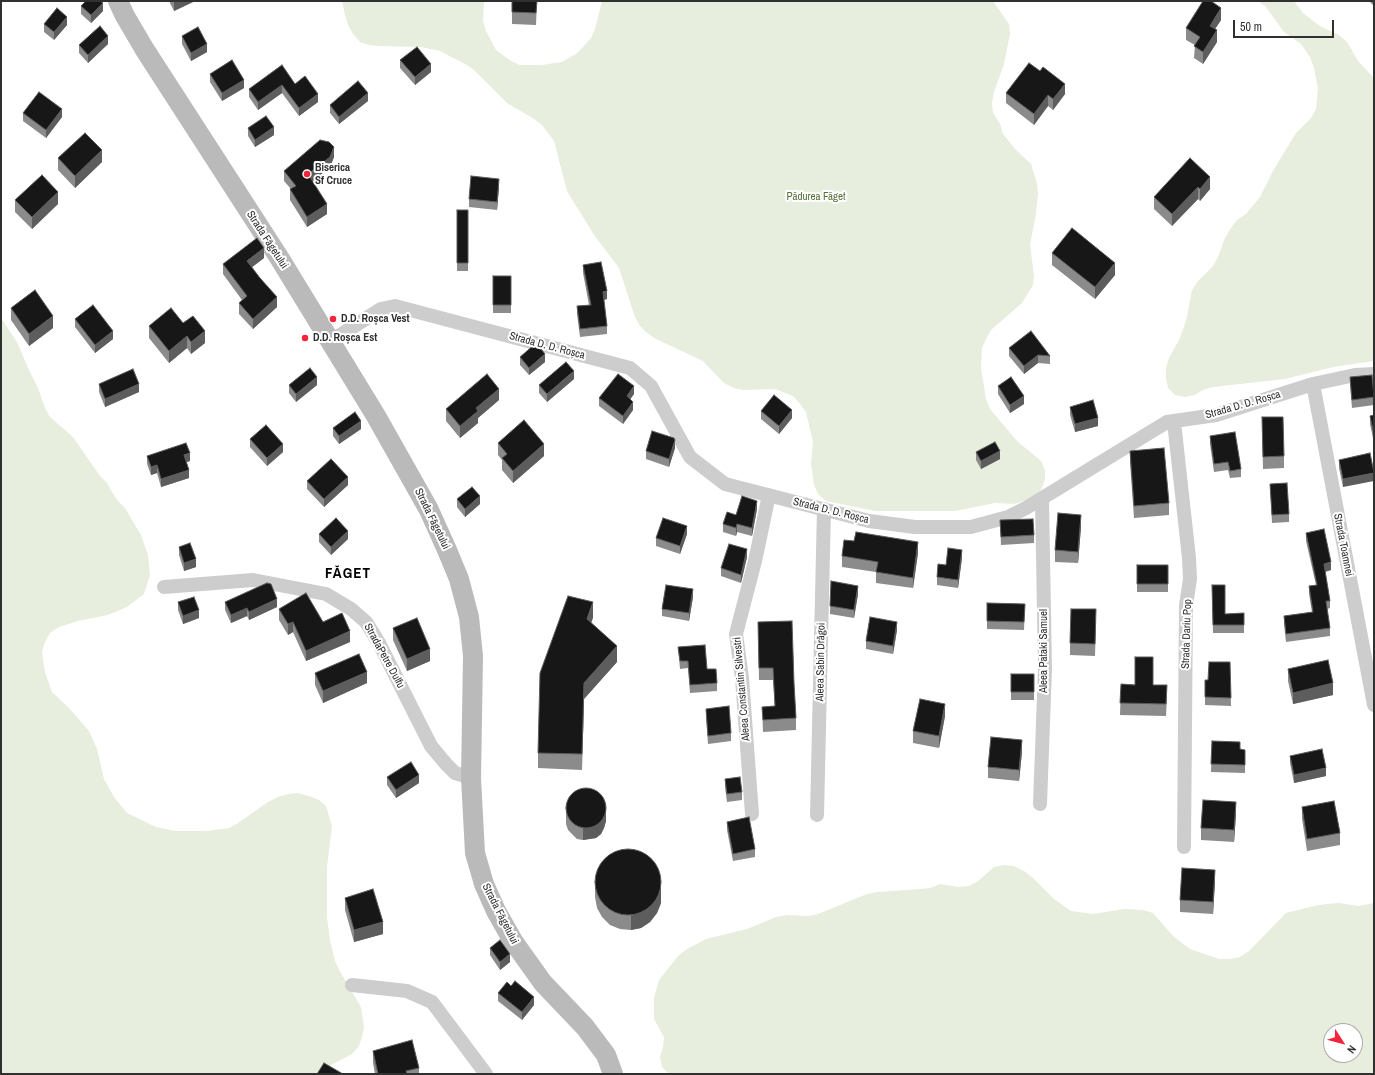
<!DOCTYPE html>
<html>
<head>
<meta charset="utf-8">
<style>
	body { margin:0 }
	#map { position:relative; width:1375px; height:1075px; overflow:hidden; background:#fff; font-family:"Archivo Narrow",sans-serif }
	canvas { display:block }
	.frame { position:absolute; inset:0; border:2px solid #303030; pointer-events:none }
	.north { position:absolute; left:1323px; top:1023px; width:40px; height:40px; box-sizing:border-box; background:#fff; border:1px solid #acacac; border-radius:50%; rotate:126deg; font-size:11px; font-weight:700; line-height:16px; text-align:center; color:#303030 }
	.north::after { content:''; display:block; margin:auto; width:14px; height:18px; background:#f5243b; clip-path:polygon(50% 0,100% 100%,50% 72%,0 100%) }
	.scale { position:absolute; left:1233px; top:20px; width:101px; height:18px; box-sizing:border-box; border:2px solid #303030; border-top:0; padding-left:5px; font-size:12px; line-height:14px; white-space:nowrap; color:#303030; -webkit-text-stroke:3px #fff; paint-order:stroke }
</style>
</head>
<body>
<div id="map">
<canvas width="1375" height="1075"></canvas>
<div class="frame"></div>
<div class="north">N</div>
<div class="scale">50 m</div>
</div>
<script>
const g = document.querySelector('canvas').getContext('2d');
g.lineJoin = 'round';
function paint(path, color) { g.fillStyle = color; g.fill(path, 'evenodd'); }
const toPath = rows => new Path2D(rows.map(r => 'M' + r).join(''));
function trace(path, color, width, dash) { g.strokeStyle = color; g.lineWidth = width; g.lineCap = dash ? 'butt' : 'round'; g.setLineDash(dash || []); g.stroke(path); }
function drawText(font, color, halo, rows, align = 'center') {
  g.font = font + ' "Archivo Narrow",sans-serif'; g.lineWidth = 4; g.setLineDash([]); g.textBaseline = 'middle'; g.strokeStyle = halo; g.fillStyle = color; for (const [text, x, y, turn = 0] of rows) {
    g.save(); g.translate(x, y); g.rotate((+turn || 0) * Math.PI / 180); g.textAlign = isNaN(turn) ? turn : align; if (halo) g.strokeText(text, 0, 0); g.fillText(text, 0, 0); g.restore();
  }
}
const green = toPath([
	[342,1,484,1,483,21,486,31,496,50,511,61,520,65,541,65,562,62,576,54,584,46,591,38,595,29,602,1,993,1,1009,24,1010,34,1004,64,994,92,992,103,993,113,1000,124,1003,134,1016,150,1031,164,1037,183,1038,194,1036,214,1030,245,1034,275,1033,285,1022,303,991,330,986,339,982,348,981,368,986,399,990,409,1017,441,1041,461,1045,470,1045,480,1041,490,1034,497,1015,504,995,503,955,511,875,511,826,501,818,494,814,485,811,464,813,442,806,412,800,404,793,396,775,389,743,390,734,388,724,383,703,361,656,339,647,333,640,326,635,317,619,268,594,235,567,191,554,141,542,125,534,119,507,103,475,71,467,65,440,51,421,47,380,46,369,45,360,42,353,34,348,25,345,15],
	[1258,1,1294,1,1303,13,1320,26,1339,35,1347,42,1358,61,1374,78,1374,361,1333,367,1285,379,1213,387,1203,390,1195,395,1185,397,1175,395,1168,388,1166,378,1166,368,1169,358,1179,340,1186,321,1192,290,1198,281,1213,266,1218,257,1225,238,1231,228,1237,220,1246,214,1260,197,1274,169,1296,133,1311,118,1316,109,1318,89,1314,68,1310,57,1301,44,1284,32,1266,7],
	[1,318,17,342,29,370,38,388,45,408,50,417,73,437,100,476,107,483,112,492,118,501,125,508,141,535,148,555,150,575,144,594,127,607,108,615,78,621,59,627,50,633,45,642,42,652,45,672,52,692,68,707,89,731,97,749,104,779,114,797,127,813,156,827,176,831,207,831,229,828,238,823,268,802,278,797,288,794,298,793,309,796,319,800,326,806,332,826,327,867,327,918,330,940,335,961,339,970,361,1007,364,1027,362,1037,359,1046,352,1054,314,1074,1,1074],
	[1004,865,1014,866,1024,871,1032,877,1054,899,1071,911,1093,914,1124,909,1143,910,1153,913,1173,936,1190,949,1219,959,1230,959,1240,957,1249,951,1286,913,1318,905,1328,904,1339,903,1359,906,1374,903,1374,1074,669,1074,662,1067,660,1057,663,1047,664,1037,654,1019,654,998,659,980,679,955,687,949,706,939,747,929,776,917,787,915,808,916,818,914,867,894,877,892,920,889,930,888,940,884,959,887,969,886,978,881,994,867],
	[1331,1031,1355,1031,1355,1055,1331,1055]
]);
const street = toPath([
	[331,341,381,309,395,306,630,368,651,386,690,457,725,484,869,521,915,527,971,527,1008,517,1026,508,1167,422,1216,415,1313,384,1355,375,1374,374],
	[1313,384,1374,705],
	[1174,422,1189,558,1190,579,1186,605,1184,847],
	[164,587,253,580,326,594,351,609,366,622,379,643,431,746,446,764,455,773,471,778],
	[1040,804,1045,669,1042,499],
	[752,814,742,678,736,634,755,561,769,495],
	[817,815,824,509],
	[352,985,407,991,432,1002,486,1074]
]);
const secondary = toPath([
	[118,1,125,16,145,50,280,259,376,416,429,510,447,550,459,579,469,617,473,656,471,778,475,853,484,884,496,911,513,941,543,983,585,1027,606,1055,613,1074]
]);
const wall = toPath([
	[169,1,193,1,193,2,174,11],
	[537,1,536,25,512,24,512,12],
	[1369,1,1374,1,1374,6],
	[81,6,103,11,91,23,81,14],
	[1221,20,1215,29,1217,42,1203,64,1194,58,1195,45,1186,40,1186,28],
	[44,24,67,25,54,40,44,32],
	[182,36,207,52,191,61,182,44],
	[108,44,88,63,79,53,79,45],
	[400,60,431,72,415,85,400,68],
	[1040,71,1065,94,1053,110,1048,106,1034,125,1006,103,1006,93],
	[210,74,244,88,222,101,210,82],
	[295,84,318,102,299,116,282,93,258,110,249,97,249,89],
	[368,101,339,124,330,113,330,105],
	[23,113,62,117,46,138,23,121],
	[248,128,274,135,255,147,248,136],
	[334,157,330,167,313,181,327,214,307,227,290,200,290,189,291,189,284,181,284,171],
	[58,158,102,162,75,188,58,170],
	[1190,158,1210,189,1200,201,1198,199,1172,226,1154,209,1154,197],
	[499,187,497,210,469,207,469,199],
	[15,200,58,204,32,229,15,212],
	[457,210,468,210,468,271,457,271],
	[1052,253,1115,275,1095,299,1052,265],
	[264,258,252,267,277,307,253,329,239,314,239,303,242,300,223,274,223,264],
	[583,265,607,299,604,300,607,326,607,334,580,337,577,314,577,306,589,305,583,273],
	[493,276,511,276,511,313,493,313],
	[11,308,53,328,29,346,11,320],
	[75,319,113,339,95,353,75,327],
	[183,323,205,343,191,354,187,348,169,363,149,338,149,326],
	[1009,348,1050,356,1050,364,1038,363,1024,374,1009,356],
	[520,357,545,362,529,375,520,365],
	[1350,377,1374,397,1374,405,1352,408,1350,385],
	[574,379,547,402,539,393,539,385],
	[99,384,139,392,105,407,99,392],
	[289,385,317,385,296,402,289,393],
	[998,386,1024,404,1010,413,998,394],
	[634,394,630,399,633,410,623,424,599,406,599,398],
	[499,400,478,418,478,423,460,438,446,421,446,409],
	[1070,407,1098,426,1075,432,1070,415],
	[761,411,792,418,779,434,761,419],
	[1374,415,1374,443,1370,424,1370,416],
	[1262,417,1284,456,1284,468,1263,469],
	[333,428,361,429,339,444,333,436],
	[1210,436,1241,469,1241,477,1230,478,1228,470,1214,472,1210,444],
	[250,439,283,452,267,466,250,447],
	[498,443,544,456,513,483,502,470,502,460,498,455],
	[675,448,669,467,646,459,646,451],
	[1130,451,1169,503,1169,515,1134,518,1130,462],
	[976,452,1000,459,981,469,976,460],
	[1370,453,1343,487,1339,468,1339,460],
	[147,456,190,461,186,462,189,478,161,487,157,473,151,475,147,464],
	[307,481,348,485,324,507,307,489],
	[1270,484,1289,514,1289,522,1272,523],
	[457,499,480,504,465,517,457,507],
	[757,509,752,536,737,532,736,536,723,532,723,524,736,515],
	[1000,520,1034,535,1034,543,1001,545],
	[1081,527,1078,563,1055,562,1055,550],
	[1306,533,1331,570,1325,572,1330,601,1330,608,1327,609,1330,628,1330,636,1286,642,1284,624,1284,616,1312,612,1309,594,1309,586,1316,585,1306,541],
	[319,534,348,539,331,555,319,542],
	[687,534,680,554,656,546,656,538],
	[179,547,196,567,184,571,179,555],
	[918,553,913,588,876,583,876,572,842,567,842,556],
	[747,557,741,583,721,576,721,568],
	[962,558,958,588,937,585,937,577,946,565],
	[1137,565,1168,565,1168,592,1137,592],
	[831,581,858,594,854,618,830,614],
	[1212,585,1225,614,1244,613,1244,633,1213,633],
	[693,597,689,621,662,616,662,609],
	[178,602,199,618,183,624,178,610],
	[225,602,277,607,249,620,247,616,231,623,225,610],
	[987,603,1025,604,1024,630,987,629],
	[279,609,350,642,306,661,293,632,288,635,279,620],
	[593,618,591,623,617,662,584,699,582,770,538,768,538,753],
	[1096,621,1095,656,1070,655,1070,643],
	[758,622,794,683,796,718,796,730,763,732,762,707,775,706,773,680,759,680],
	[393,628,430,661,407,671,393,640],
	[897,630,893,654,866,649,866,641],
	[678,647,717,683,717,691,690,693,688,668,680,669],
	[1230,662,1231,706,1205,705,1205,680,1208,680],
	[1288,669,1333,695,1293,704,1288,681],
	[315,673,367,683,323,703,315,685],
	[1011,674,1034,674,1034,700,1011,700],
	[1121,684,1153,685,1167,697,1166,716,1120,715],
	[706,709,731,733,731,741,708,744,706,716],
	[945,716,939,748,913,743,913,731],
	[1212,741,1240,750,1245,750,1245,773,1211,772],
	[1022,752,1019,781,988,778,988,767],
	[1290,756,1326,776,1294,783,1290,763],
	[387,777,419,783,396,798,387,785],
	[725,779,742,792,742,800,727,802,725,787],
	[1302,807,1340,833,1340,845,1307,851,1302,819],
	[566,812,606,821,604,828,601,834,596,838,583,840,577,839,568,830,566,824],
	[1236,814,1234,842,1201,840,1201,828],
	[727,822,755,849,755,857,733,861,727,830],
	[595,882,661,903,657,913,650,922,641,928,631,930,620,929,610,925,602,917,597,908,595,897],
	[1215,882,1213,914,1180,912,1180,900],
	[345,898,383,934,354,942,345,910],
	[490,948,510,962,500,970,490,955],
	[511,986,534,1005,522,1020,498,1001,498,993],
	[373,1051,419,1068,419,1074,375,1074,373,1063]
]);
const shadedWall = toPath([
	[174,1,193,1,193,2,174,11],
	[103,3,103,11,91,23,91,15],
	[1221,8,1221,20,1210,37,1210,26],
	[67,17,67,25,54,40,54,32],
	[1217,30,1217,42,1203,64,1203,52],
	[108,36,108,44,88,63,88,55],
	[207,44,207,52,191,61,191,53],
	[431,64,431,72,415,85,415,77],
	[244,80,244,88,222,101,222,93],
	[1065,84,1065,94,1053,110,1053,99],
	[282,85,282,93,258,110,258,102],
	[368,93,368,101,339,124,339,117],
	[318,94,318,102,299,116,299,108],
	[1048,95,1048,106,1034,125,1034,114],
	[62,109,62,117,46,138,46,130],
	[274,127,274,135,255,147,255,140],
	[334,147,334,157,330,167,308,185,308,174],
	[102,150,102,162,75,188,75,176],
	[1210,177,1210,189,1200,201,1200,189],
	[499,179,499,187,497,210,497,202],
	[1198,187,1198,199,1172,226,1172,214],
	[58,192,58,204,32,229,32,217],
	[327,204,327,214,307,227,307,217],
	[264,248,264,258,247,271,247,261],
	[1115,263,1115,275,1095,299,1095,287],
	[607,291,607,299,603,300,603,292],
	[277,297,277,307,253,329,253,319],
	[53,316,53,328,29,346,29,334],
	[113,331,113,339,95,353,95,345],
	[205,331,205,343,191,354,191,342],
	[187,336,187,348,169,363,169,351],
	[545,354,545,362,529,375,529,368],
	[1038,355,1038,363,1024,374,1024,366],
	[574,371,574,379,547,402,547,394],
	[317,377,317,385,296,402,296,394],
	[139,384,139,392,105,407,105,399],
	[634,386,634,394,627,404,627,396],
	[499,389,499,400,478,418,478,423,460,438,460,426,476,408],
	[1024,396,1024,404,1010,413,1010,405],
	[633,402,633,410,623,424,623,416],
	[792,410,792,418,779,434,779,426],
	[1098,418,1098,426,1075,432,1075,424],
	[361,421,361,429,339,444,339,436],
	[675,440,675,448,669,467,669,459],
	[283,444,283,452,267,466,267,458],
	[544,444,544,456,513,483,513,471],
	[1000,451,1000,459,981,469,981,461],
	[190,453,190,461,184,463,184,455],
	[157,465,157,473,151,475,151,467],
	[189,470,189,478,161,487,161,479],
	[1374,473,1374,481,1343,487,1343,479],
	[348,477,348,485,324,507,324,499],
	[480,496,480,504,465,517,465,509],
	[757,501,757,509,752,536,752,528],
	[1081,515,1081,527,1078,563,1078,552],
	[737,524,737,532,736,536,736,528],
	[687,526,687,534,680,554,680,546],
	[348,531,348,539,331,555,331,547],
	[918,542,918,553,913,588,913,578],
	[747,549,747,557,741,583,741,575],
	[962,550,962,558,958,588,958,580],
	[196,559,196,567,184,571,184,563],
	[1331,562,1331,570,1324,572,1324,564],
	[858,586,858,594,854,618,854,610],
	[693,589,693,597,689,621,689,613],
	[277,599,277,607,249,620,249,612],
	[593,602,593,618,587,635,587,619],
	[247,608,247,616,231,623,231,615],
	[199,610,199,618,183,624,183,616],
	[293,622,293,632,288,635,288,624],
	[897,622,897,630,893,654,893,646],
	[350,631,350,642,306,661,306,651],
	[617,646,617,662,584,699,582,770,584,683],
	[430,649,430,661,407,671,407,659],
	[367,672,367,683,323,703,323,691],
	[1333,683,1333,695,1293,704,1293,693],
	[945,704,945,716,939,748,939,736],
	[1022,740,1022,752,1019,781,1019,770],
	[1326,768,1326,776,1294,783,1294,775],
	[419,775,419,783,396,798,396,790],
	[1236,802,1236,814,1234,842,1234,830],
	[606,810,606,821,604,828,601,834,596,838,583,840,583,828],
	[1215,870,1215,882,1213,914,1213,902],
	[661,887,661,903,657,913,650,922,641,928,631,930,631,915],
	[383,922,383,934,354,942,354,930],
	[510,954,510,962,500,970,500,962],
	[534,997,534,1005,522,1020,522,1012]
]);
const building = toPath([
	[86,1,100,1,103,3,91,15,81,6,86,1],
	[512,1,537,1,536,13,512,12,512,1],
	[1203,1,1211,1,1221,8,1210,26,1217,30,1203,52,1194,46,1200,37,1186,28,1203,1],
	[57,8,67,17,54,32,44,24,57,8],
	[100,26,108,36,88,55,79,45,100,26],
	[198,27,207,44,191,53,182,36,198,27],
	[417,47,431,64,415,77,400,60,417,47],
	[232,60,244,80,222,93,210,74,232,60],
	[1029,63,1040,71,1043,67,1065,84,1053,99,1048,95,1034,114,1006,93,1029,63],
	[282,65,295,84,305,76,318,94,299,108,282,85,258,102,249,89,282,65],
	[358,81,368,93,339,117,330,105,358,81],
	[39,92,62,109,46,130,23,113,39,92],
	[266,116,274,127,255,140,248,128,266,116],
	[85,133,102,150,75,176,58,158,85,133],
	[320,140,329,142,334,147,330,157,308,174,327,204,307,217,290,189,296,186,284,171,320,140],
	[1190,158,1210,177,1200,189,1198,187,1172,214,1154,197,1190,158],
	[42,175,58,192,32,217,15,200,42,175],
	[471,176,499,179,497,202,469,199,471,176],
	[457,210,468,210,468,263,457,263,457,210],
	[1072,228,1115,263,1095,287,1052,253,1072,228],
	[257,238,264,248,247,261,260,278,277,297,253,319,239,303,247,296,223,264,257,238],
	[601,262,607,291,603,292,607,326,580,329,577,306,591,305,583,265,601,262],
	[493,276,511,276,511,305,493,305,493,276],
	[35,290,53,316,29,334,11,308,35,290],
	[93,305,113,331,95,345,75,319,93,305],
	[171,308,183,323,193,316,205,331,191,342,187,336,169,351,149,326,171,308],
	[1031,331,1050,356,1038,355,1024,366,1009,348,1031,331],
	[535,344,537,344,545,354,529,368,520,357,535,344],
	[566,362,574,371,547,394,539,385,566,362],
	[310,368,317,377,296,394,289,385,310,368],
	[133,369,139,384,105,399,99,384,133,369],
	[487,374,499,389,476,408,478,411,460,426,446,409,487,374],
	[618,374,634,386,627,396,633,402,623,416,599,398,618,374],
	[1372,375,1374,397,1352,400,1350,377,1372,375],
	[1011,377,1024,396,1010,405,998,386,1011,377],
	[774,395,792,410,779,426,761,411,774,395],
	[1093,400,1098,418,1075,424,1070,407,1093,400],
	[355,412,361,421,339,436,333,428,355,412],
	[1374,415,1374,435,1370,416,1374,415],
	[1262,417,1283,417,1284,456,1263,457,1262,417],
	[524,420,544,444,513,471,502,458,507,454,498,443,524,420],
	[266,425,283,444,267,458,250,439,266,425],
	[652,431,674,438,675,440,669,459,646,451,652,431],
	[1235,432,1241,469,1230,471,1228,462,1214,464,1210,436,1235,432],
	[995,442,1000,451,981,461,976,452,995,442],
	[186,443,190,453,184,455,189,470,161,479,157,465,151,467,147,456,186,443],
	[1164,448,1169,503,1134,506,1130,451,1164,448],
	[1370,453,1374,473,1343,479,1339,460,1370,453],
	[331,459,348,477,324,499,307,481,331,459],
	[1287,483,1289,514,1272,515,1270,484,1287,483],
	[472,487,480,496,465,509,457,499,472,487],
	[742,496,757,501,752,528,737,524,736,528,723,524,727,512,736,515,742,496],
	[1058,513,1081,515,1078,552,1055,550,1058,513],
	[336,518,348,531,331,547,319,534,336,518],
	[663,518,687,526,680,546,656,538,663,518],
	[1033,519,1034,535,1001,537,1000,520,1033,519],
	[1324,529,1331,562,1324,564,1330,601,1326,601,1330,628,1286,634,1284,616,1313,612,1309,586,1317,585,1306,533,1324,529],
	[856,532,918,542,913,578,876,572,878,562,842,556,844,540,854,541,856,532],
	[190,543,196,559,184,563,179,547,190,543],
	[729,544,747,549,741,575,721,568,729,544],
	[948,548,962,550,958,580,937,577,938,564,946,565,948,548],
	[1137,565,1168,565,1168,584,1137,584,1137,565],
	[831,581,858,586,854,610,830,606,831,581],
	[267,583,271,584,277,599,249,612,247,608,231,615,225,602,267,583],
	[666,585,693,589,689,613,662,609,666,585],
	[1212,585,1225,585,1225,614,1244,613,1244,625,1213,625,1212,585],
	[306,593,323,622,342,613,350,631,306,651,293,622,288,624,279,609,306,593],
	[568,596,593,602,587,619,617,646,584,683,582,754,538,753,540,673,568,596],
	[194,597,199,610,183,616,178,602,194,597],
	[987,603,1025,604,1024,622,987,621,987,603],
	[1071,609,1096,609,1095,644,1070,643,1071,609],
	[870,617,897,622,893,646,866,641,870,617],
	[417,618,430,649,407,659,393,628,417,618],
	[792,621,794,683,796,718,763,720,762,707,775,706,773,668,759,668,758,622,792,621],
	[705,645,707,669,716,669,717,683,690,685,688,661,680,661,678,647,705,645],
	[359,654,367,672,323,691,315,673,359,654],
	[1135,657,1153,657,1153,685,1167,685,1166,704,1120,703,1121,684,1135,685,1135,657],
	[1328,660,1333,683,1293,693,1288,669,1328,660],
	[1209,662,1230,662,1231,698,1205,697,1205,680,1208,680,1209,662],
	[1011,674,1034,674,1034,692,1011,692,1011,674],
	[920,699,945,704,939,736,913,731,920,699],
	[729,706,731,733,708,736,706,709,729,706],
	[991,737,1022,740,1019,770,988,767,991,737],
	[1212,741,1240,742,1240,749,1245,750,1245,765,1211,764,1212,741],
	[1322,749,1326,768,1294,775,1290,756,1322,749],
	[411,762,419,775,396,790,387,777,411,762],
	[740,777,742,792,727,794,725,779,740,777],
	'566 808a20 20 0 1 1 40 0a20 20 0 1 1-40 0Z',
	[1203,800,1236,802,1234,830,1201,828,1203,800],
	[1334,801,1340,833,1307,839,1302,807,1334,801],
	[749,817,755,849,733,854,727,822,749,817],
	'595 882a33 33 0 1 1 66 0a33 33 0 1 1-66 0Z',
	[1182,868,1215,870,1213,902,1180,900,1182,868],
	[373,889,383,922,354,930,345,898,373,889],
	[500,940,510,954,500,962,490,948,500,940],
	[515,981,534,997,522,1012,498,993,507,982,511,986,515,981],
	[412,1040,419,1068,406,1071,407,1074,378,1074,373,1051,412,1040],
	[324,1063,343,1074,317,1074,324,1063]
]);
const markers = [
	[307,174,4,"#f5243b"],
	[333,319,4,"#f5243b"],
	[305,338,4,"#f5243b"]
];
const poiNames = [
	["Biserica",315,168],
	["Sf Cruce",315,181],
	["D.D. Roșca Vest",341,319],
	["D.D. Roșca Est",313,338]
];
const parkNames = [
	["Pădurea Făget",816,197]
];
const streetNames = [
	["Strada Făgetului",267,240,57],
	["Strada D. D. Roșca",547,346,15],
	["Strada D. D. Roșca",1243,405,-16],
	["Strada D. D. Roșca",831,511,14],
	["Strada Făgetului",432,519,64],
	["Strada Toamnei",1343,545,79],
	["Strada Dariu Pop",1187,634,-88],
	["Aleea Pataki Samuel",1044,651,-90],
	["StradaPetre Dulfu",384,656,61],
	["Aleea Sabin Drăgoi",821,662,-89],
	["Aleea Constantin Silvestri",742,689,-95],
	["Strada Făgetului",500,914,63]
];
const districtNames = [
	["FĂGET",348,574]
];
paint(green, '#e7eedd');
trace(street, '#cdcdcd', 14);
trace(secondary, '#bababa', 20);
paint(wall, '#8b8b8b');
paint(shadedWall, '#5d5d5d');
paint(building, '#171717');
trace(building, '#5d5d5d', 1);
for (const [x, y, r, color] of markers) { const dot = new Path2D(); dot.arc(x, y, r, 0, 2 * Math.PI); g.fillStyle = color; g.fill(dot); trace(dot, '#fff', 1.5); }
drawText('bold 11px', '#303030', '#fff', poiNames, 'left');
drawText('11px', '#557039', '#fff', parkNames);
drawText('11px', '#303030', '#fff', streetNames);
g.letterSpacing = '1px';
drawText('bold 15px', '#000', '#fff', districtNames);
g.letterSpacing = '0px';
</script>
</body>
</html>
